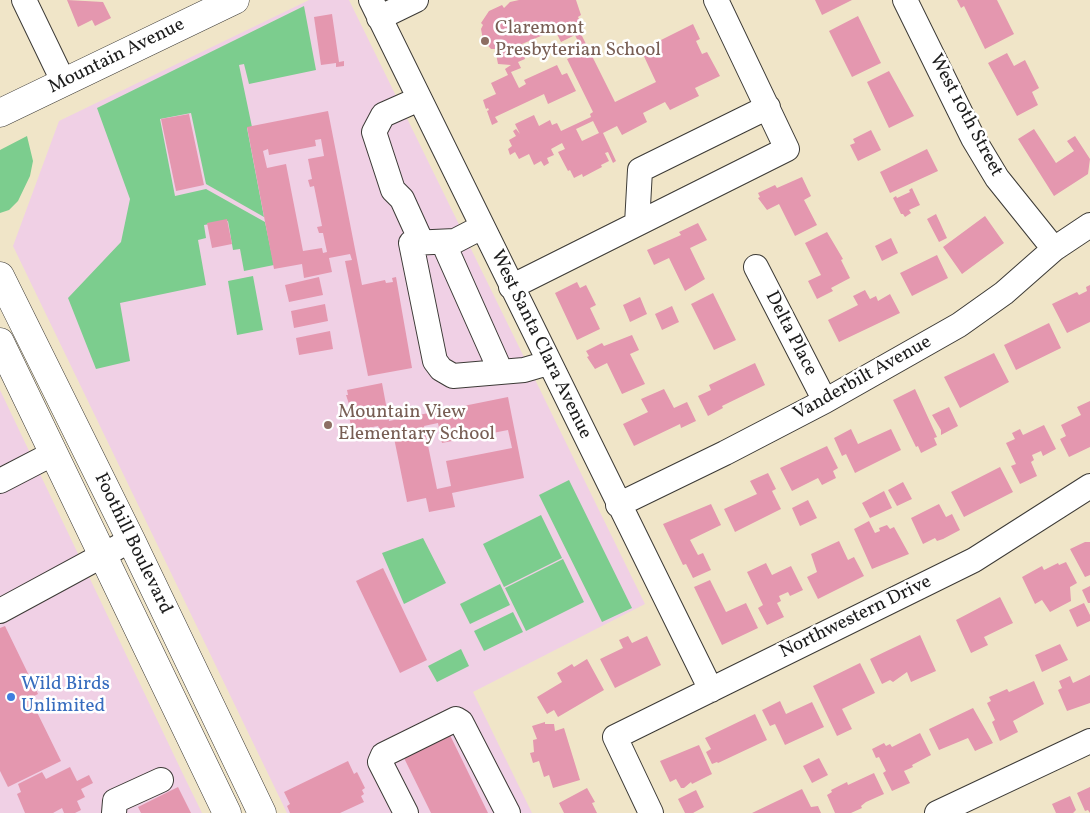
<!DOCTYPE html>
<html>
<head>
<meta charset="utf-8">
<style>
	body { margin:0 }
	canvas { display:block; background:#f0e5c8 }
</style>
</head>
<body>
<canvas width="1090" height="813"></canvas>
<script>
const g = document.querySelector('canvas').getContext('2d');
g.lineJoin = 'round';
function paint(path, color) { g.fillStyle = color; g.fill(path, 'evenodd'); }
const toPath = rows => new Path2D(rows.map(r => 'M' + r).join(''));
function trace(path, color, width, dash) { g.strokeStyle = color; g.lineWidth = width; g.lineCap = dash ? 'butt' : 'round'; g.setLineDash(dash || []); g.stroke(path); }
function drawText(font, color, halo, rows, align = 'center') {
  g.font = font + ' Vollkorn,serif'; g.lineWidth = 5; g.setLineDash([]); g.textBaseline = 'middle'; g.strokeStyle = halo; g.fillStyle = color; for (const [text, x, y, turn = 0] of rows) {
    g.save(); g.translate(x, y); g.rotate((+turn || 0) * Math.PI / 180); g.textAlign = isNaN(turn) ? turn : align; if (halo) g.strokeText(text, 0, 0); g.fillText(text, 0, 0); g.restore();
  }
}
const built = toPath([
	[309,0,349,0,645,604,473,692,532,813,287,813,13,246,59,121],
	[0,390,182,772,202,813,0,813]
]);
const green = toPath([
	[304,6,316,70,249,84,244,64,239,65,252,127,247,128,264,217,206,184,191,113,160,119,175,196,206,189,265,222,274,265,244,271,240,249,233,250,228,221,204,225,206,238,198,240,206,285,120,303,130,361,96,369,68,298,121,242,130,199,97,108],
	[27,136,33,161,30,176,18,201,9,210,0,213,0,150],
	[253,276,263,330,237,335,228,281],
	[569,480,632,608,602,622,539,495],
	[541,515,562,558,504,587,483,544],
	[423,538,446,583,404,604,382,553],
	[563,559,584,602,526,631,505,588],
	[500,584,510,605,470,624,460,604],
	[513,612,523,632,484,651,474,631],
	[461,649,469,666,437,682,428,666]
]);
const building = toPath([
	[67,0,103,2,111,18,95,26,92,20,78,27],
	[519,0,576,0,581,15,578,17,584,30,580,32,615,102,656,82,641,50,693,24,700,39,696,41,702,54,707,52,720,76,695,88,699,96,670,110,665,102,643,113,647,122,622,135,617,126,603,133,616,161,613,163,608,152,605,153,609,161,601,165,602,167,583,177,582,174,574,178,570,170,568,171,558,152,565,149,562,143,551,149,554,155,547,158,549,163,544,166,541,161,534,165,529,154,519,159,515,152,510,155,508,149,512,146,509,140,516,136,513,131,516,129,520,134,515,124,534,115,539,126,550,120,552,125,557,123,561,131,591,117,590,114,593,112,567,59,583,52,575,35,561,42,555,30,522,44,525,59,518,62,521,68,511,72,519,88,526,84,524,80,557,65,562,75,567,73,576,91,548,104,544,94,495,117,498,122,492,125,487,111,489,110,488,108,486,109,483,100,496,94,491,83,508,75,505,69,511,65,498,64,495,49,491,49,483,40,481,29,483,25,481,23,489,11,502,5,504,8,510,2],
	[593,121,599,133,582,141,576,129],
	[815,0,852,0,822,15],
	[957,0,997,0,1014,34,985,49,964,6,961,8],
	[332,14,339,62,344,61,344,66,336,67,336,63,321,65,314,17],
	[858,16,881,63,852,77,829,31],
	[1007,53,1014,66,1025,60,1039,88,1032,92,1038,105,1017,116,988,63],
	[889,71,914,116,889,128,867,82],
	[328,111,362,285,385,280,386,283,393,282,392,278,396,277,412,368,368,376,345,261,352,260,350,254,329,258,332,272,304,278,302,264,274,269,247,127],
	[321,139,324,156,308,159,312,179,308,180,310,187,314,186,322,226,317,227,319,233,323,233,327,252,323,253,322,248,303,251,286,164,267,168,263,151,268,149,269,155,316,146,315,140],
	[189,114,204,185,176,191,161,119],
	[1034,129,1056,163,1074,151,1067,141,1075,136,1090,159,1088,174,1054,196,1018,139],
	[871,130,881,150,858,161,850,145,855,143,853,139],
	[927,149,938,171,890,193,880,172],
	[802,177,811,196,804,200,817,225,795,236,779,204,767,210,758,198,760,197,758,193,775,185,777,188],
	[912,188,920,205,909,210,911,213,905,217,903,214,901,214,893,198,896,196,897,198,910,192,909,190],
	[936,214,947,238,939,242,927,219],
	[985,216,1004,243,962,274,943,247],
	[227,219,232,244,212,248,207,223],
	[698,223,707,240,690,248,705,279,685,291,669,258,654,265,647,250,681,235,679,232],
	[827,232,843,259,841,260,850,278,831,288,833,291,817,299,808,281,821,275,805,243],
	[891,238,898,253,882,261,875,246],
	[937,255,948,278,912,296,900,273],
	[319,277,323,295,289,302,285,285],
	[577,282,580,288,586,285,596,305,590,308,600,329,577,340,555,293],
	[1090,285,1090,322,1067,333,1052,304,1077,292,1079,295,1087,291,1086,287],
	[865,290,870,299,876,296,878,301,890,294,900,313,839,342,828,320,858,305,853,296],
	[713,293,736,340,714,350,691,304],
	[640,297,647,314,630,322,623,305],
	[325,304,328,321,294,328,291,311],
	[672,306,679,322,662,330,655,314],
	[1049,323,1061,348,1016,370,1004,345],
	[330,331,333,349,299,355,296,338],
	[632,335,639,350,630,354,645,384,622,394,607,363,595,369,587,357,589,356,586,351,602,343,604,346],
	[994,353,1009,382,960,408,944,377],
	[755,363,765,385,722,406,723,408,708,416,698,396,711,390,709,385],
	[382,383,389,421,508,397,524,478,452,493,455,507,429,512,426,498,407,502,393,433,383,435,378,426,352,431,348,411,351,410,346,395,348,395,347,390],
	[438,423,442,443,508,430,512,448,446,461,451,486,437,489,424,426],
	[664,389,674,408,687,402,696,421,681,428,680,424,634,446,623,424,648,412,641,399],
	[915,389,937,437,934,438,937,445,921,453,918,446,916,447,893,400],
	[1090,401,1090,447,1069,457,1060,439,1066,436,1061,425,1081,415,1077,407],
	[949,407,958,426,941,435,941,430,932,415],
	[1044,425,1056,449,1043,456,1041,451,1032,455,1034,460,1031,462,1037,476,1020,484,1011,466,1016,464,1006,443,1015,439,1012,433,1020,429,1023,435],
	[851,429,858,444,891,429,901,450,855,473,846,454,842,456,834,438],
	[827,446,838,468,833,471,836,478,822,485,818,478,792,491,780,468],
	[1000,467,1013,492,964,517,951,492],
	[768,473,776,489,772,491,781,509,735,532,724,509,757,494,750,481],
	[903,482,912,499,897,506,888,490],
	[884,491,892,508,870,518,862,503],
	[808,500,817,518,800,526,792,508],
	[711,504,721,525,690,540,698,555,703,553,711,570,693,578,686,564,683,565,663,524],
	[939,504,946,517,952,514,960,530,943,539,937,541,935,538,923,544,911,518],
	[869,521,875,533,880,531,879,528,887,525,890,529,894,527,909,554,872,569,854,529],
	[839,541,848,560,854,557,864,576,818,599,807,577,817,572,811,554],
	[1085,542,1090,542,1090,575,1085,577,1070,549],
	[1066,562,1077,583,1070,587,1071,601,1050,612,1042,600,1035,604,1022,577,1042,566,1044,570,1058,563,1059,565],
	[766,563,772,575,791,566,803,590,790,596,788,592,779,596,781,601,777,603,784,617,767,625,758,608,763,605,747,572],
	[383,568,427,660,400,673,356,581],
	[710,580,726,612,746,603,758,628,722,645,694,587],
	[1090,586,1090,603,1088,603,1082,590],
	[1000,597,1013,623,984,637,988,645,971,653,956,620],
	[1084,603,1090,615,1090,621,1077,627,1069,610],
	[5,626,38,694,30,698,61,761,8,787,0,771,0,628],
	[920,635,936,671,911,682,907,672,893,682,890,680,882,684,870,659],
	[628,636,632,643,647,636,661,665,615,688,600,659,623,648,619,640],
	[1060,644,1068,660,1042,672,1035,655],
	[587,659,604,690,558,717,554,710,547,714,537,697,562,682,557,673,572,664,574,667],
	[860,663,875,693,842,709,852,729,837,736,813,686],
	[1090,675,1090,703,1067,711,1058,690,1062,688,1059,681,1070,676,1073,683],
	[1034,681,1044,704,1013,721,1018,732,1000,741,992,722,995,720,987,703,991,701,989,697,1007,689,1009,692],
	[780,701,786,714,812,702,824,727,785,745,775,724,770,726,762,710],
	[973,708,993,743,975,751,968,738,939,750,929,729],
	[755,714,767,740,718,763,717,762,712,764,706,752,711,749,705,738],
	[545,722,545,724,554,724,555,731,564,728,580,780,553,788,549,775,544,777,539,761,533,763,530,753,534,752,533,740,537,739,532,726],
	[448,731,488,813,431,813,404,758,410,755,408,751],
	[920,733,931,755,912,765,913,767,904,771,910,783,892,791,883,773,886,771,879,757,876,758,872,749,884,743,886,746,890,744,892,747],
	[699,745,712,774,692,784,691,782,684,788,681,788,676,779,670,782,660,761],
	[819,758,828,775,812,783,803,766],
	[348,761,354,774,357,772,365,788,362,790,364,794,361,796,364,802,340,813,290,813,287,806,290,804,284,792],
	[70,767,77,781,89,775,93,783,81,789,85,797,77,801,81,810,75,813,64,813,62,808,53,813,25,813,17,794,21,792,18,784,42,772,46,779],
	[874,773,884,794,866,802,861,806,862,808,851,813,835,813,827,795,832,792,831,790,847,782,848,785],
	[178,787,191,813,141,813,138,807],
	[1090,787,1090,813,1088,810,1085,811,1077,793],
	[587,788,595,802,592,803,597,813,564,813,559,803],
	[802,789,811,807,818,806,821,813,752,813],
	[696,790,704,807,693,813,685,813,678,799],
	[1070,796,1076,810,1073,813,1056,813,1052,804]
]);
const minor = toPath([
	[24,0,64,83],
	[371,0,711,690],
	[905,0,973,138,997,178,1054,249],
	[379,18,416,0],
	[419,99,383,115,374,132,393,190,402,199,422,243],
	[637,224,640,170,768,107],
	[482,227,455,241,411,243,435,361,441,369,453,376,524,370,548,363],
	[443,242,501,372],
	[756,267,825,401],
	[511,287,787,149,716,0],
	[0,481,54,453],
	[618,505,725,453,825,401,959,325,1004,293,1054,249,1090,225],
	[0,611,131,540],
	[114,813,115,801,161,780],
	[406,813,380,762,383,755,456,719,461,722,508,813],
	[651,813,615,737,974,560,1090,486],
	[937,813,1090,741]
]);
const major = toPath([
	[0,113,235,0],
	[0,276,131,540,262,813],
	[0,342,227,813]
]);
const markers = [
	[485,41,5,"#8d6e63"],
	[328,425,5,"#8d6e63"],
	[11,697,5,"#3f7fe0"]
];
const educationNames = [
	["Claremont",495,30],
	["Presbyterian School",495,52],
	["Mountain View",338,414],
	["Elementary School",338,436]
];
const streetNames = [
	["Mountain Avenue",117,57,-26],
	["West 10th Street",965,116,62],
	["Delta Place",790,334,63],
	["West Santa Clara Avenue",540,345,64],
	["Vanderbilt Avenue",863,379,-29],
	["Foothill Boulevard",132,544,64],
	["Northwestern Drive",856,618,-26]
];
const shopNames = [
	["Wild Birds",21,686],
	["Unlimited",21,708]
];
paint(built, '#f0d0e5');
paint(green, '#7ccd8e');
paint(building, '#e497af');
trace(minor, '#3c3a36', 26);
trace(major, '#3c3a36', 29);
trace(minor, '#fff', 24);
trace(major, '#fff', 28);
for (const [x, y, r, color] of markers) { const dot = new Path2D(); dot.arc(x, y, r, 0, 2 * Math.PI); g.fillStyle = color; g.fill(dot); trace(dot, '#fff', 2); }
drawText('19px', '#785e54', '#fff', educationNames, 'left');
drawText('19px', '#1c1c1c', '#fff', streetNames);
drawText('19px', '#366cbe', '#fff', shopNames, 'left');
</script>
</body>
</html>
